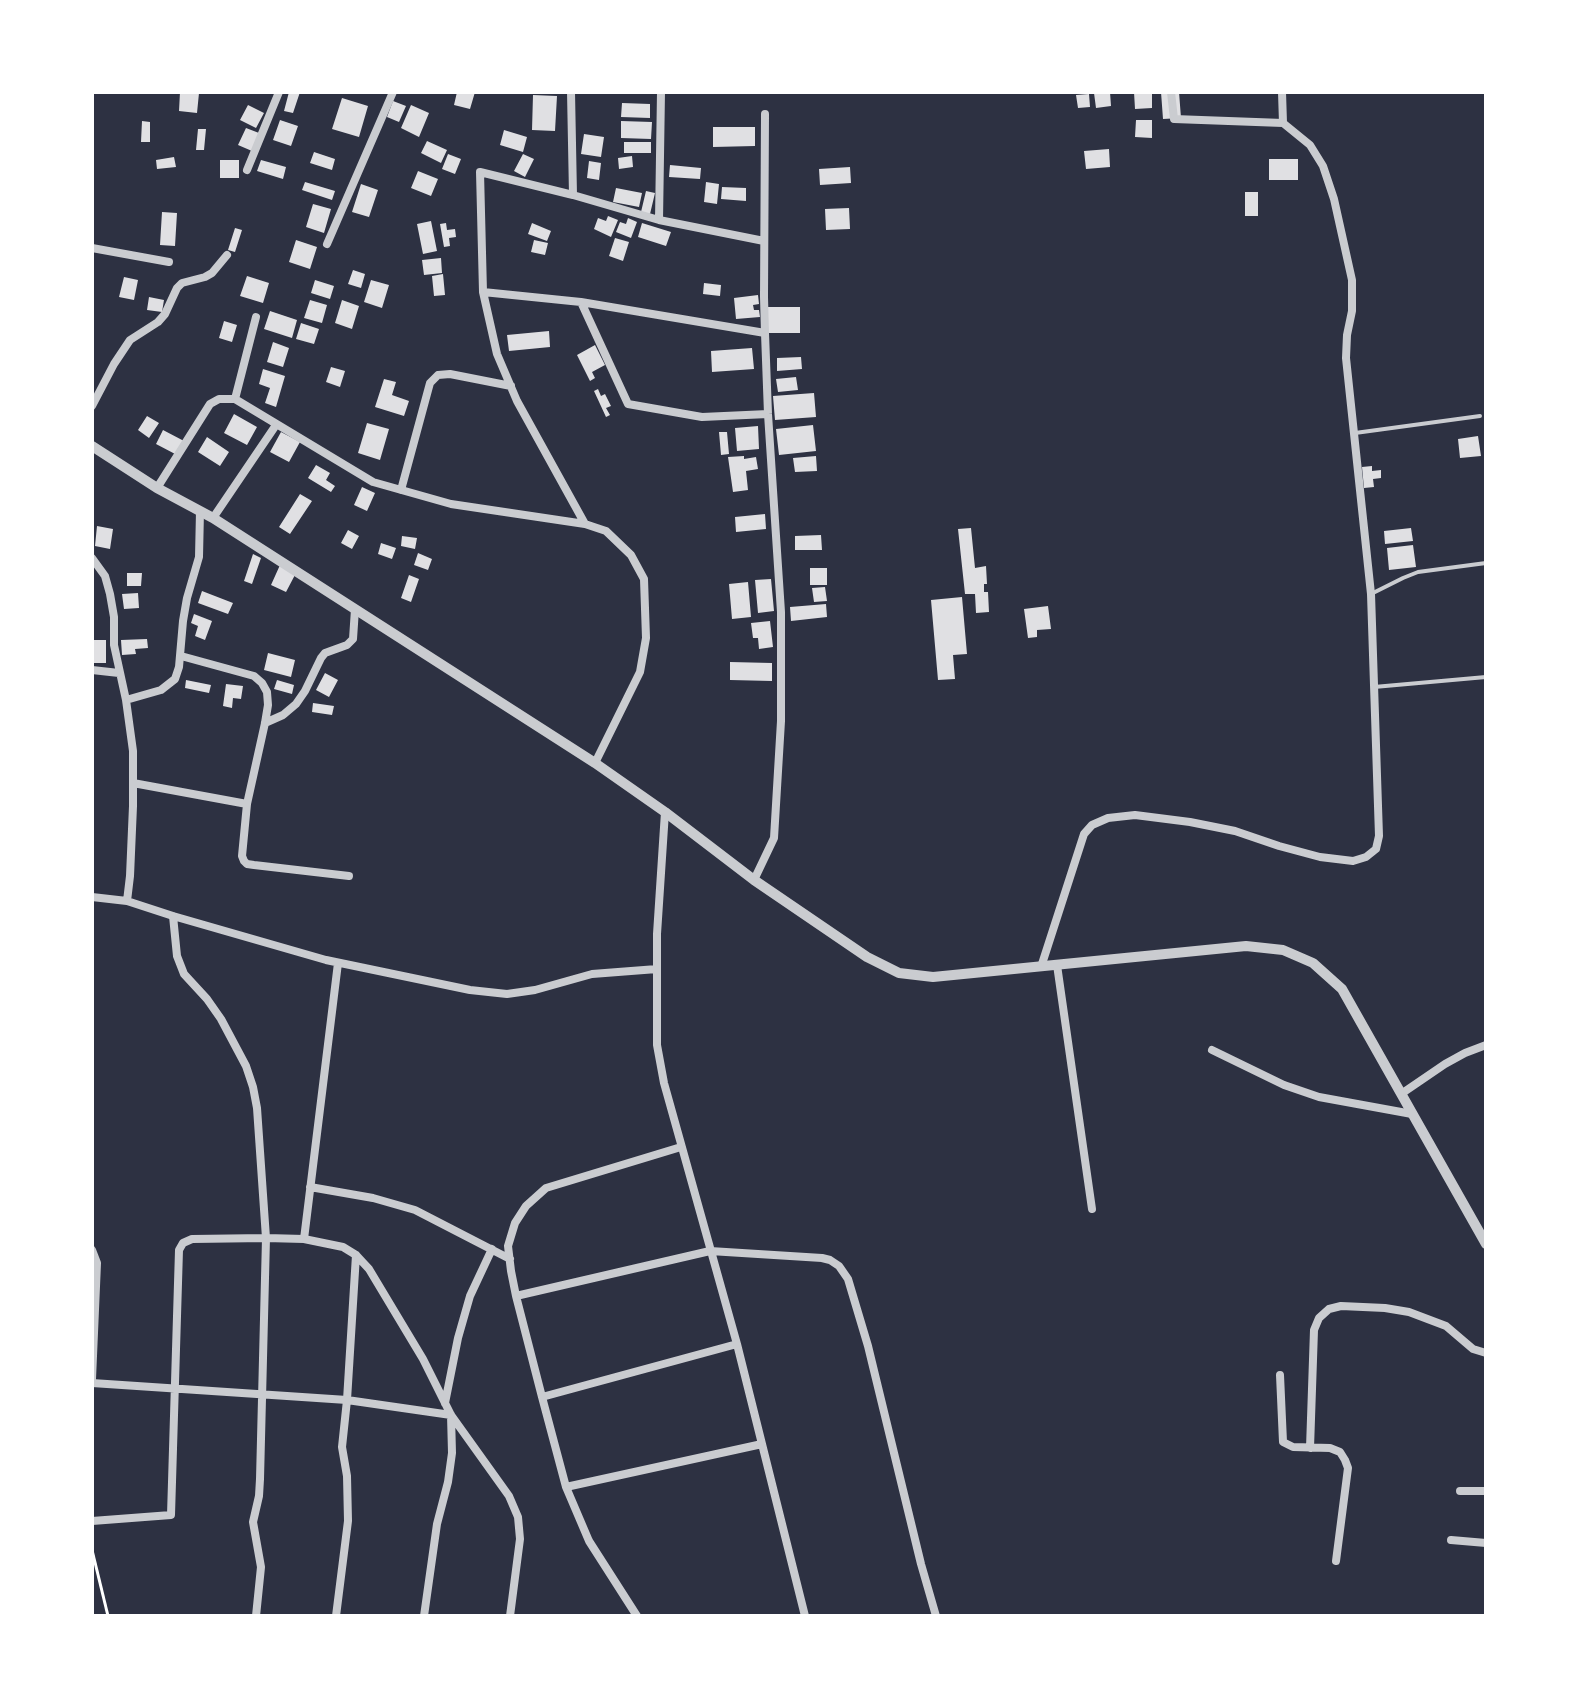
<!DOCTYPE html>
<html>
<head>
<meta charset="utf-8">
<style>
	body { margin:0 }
	#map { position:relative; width:1578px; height:1708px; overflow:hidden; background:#2d3142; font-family:"Alegreya Sans",sans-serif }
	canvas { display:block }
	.frame { position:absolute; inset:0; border:94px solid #fff; pointer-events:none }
</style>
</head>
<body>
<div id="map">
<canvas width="1578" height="1708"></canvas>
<div class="frame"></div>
</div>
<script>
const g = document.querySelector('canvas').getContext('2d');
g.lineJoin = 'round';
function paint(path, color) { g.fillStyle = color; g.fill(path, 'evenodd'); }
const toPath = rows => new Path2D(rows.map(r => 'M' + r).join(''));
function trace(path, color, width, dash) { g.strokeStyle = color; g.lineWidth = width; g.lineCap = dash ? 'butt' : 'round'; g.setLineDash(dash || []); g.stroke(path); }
const building = toPath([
	[180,92,199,93,197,113,179,111],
	[289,92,300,92,293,113,284,111],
	[457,92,475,92,470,109,454,105],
	[1110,92,1111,106,1096,108,1094,93],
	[1134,92,1152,92,1152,108,1135,109],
	[1161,92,1179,92,1181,118,1163,119],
	[1089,94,1090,107,1078,108,1076,95],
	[533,95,557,96,555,131,532,130],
	[342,98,368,106,359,137,332,129],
	[393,101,406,106,399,122,387,117],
	[622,103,650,104,650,118,621,117],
	[248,105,264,113,256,128,240,120],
	[411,105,429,113,419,137,401,128],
	[280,120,298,126,291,146,273,140],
	[1136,120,1152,120,1152,138,1135,137],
	[142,121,150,122,150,142,141,142],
	[621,121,652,122,651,139,621,138],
	[713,127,755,127,755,146,713,147],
	[246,128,259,133,252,151,238,145],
	[198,129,206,129,204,150,196,150],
	[504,130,527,137,523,152,500,145],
	[584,134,604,137,601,157,581,154],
	[427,141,447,150,441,163,421,153],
	[624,142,651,142,651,153,624,153],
	[1109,149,1110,167,1086,169,1084,151],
	[314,152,335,159,332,170,310,163],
	[448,154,461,159,455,174,442,169],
	[523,154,534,159,525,177,514,171],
	[632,156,633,167,619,169,618,158],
	[174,157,176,167,157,169,156,160],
	[1269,159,1298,159,1298,180,1269,180],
	[220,160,239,160,239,178,220,178],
	[261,160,286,167,283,179,257,171],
	[589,161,601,163,599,180,587,178],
	[670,165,701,168,700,179,669,177],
	[850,167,851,183,820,185,819,169],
	[418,171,438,179,431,196,411,188],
	[305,182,335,191,332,200,302,190],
	[706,182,719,184,717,204,704,202],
	[361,184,378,190,369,217,352,212],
	[722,187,746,188,746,201,721,199],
	[616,188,642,193,639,207,613,202],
	[646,191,655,193,650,214,641,212],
	[1245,192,1258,192,1258,216,1245,216],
	[313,204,331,209,324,233,306,227],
	[849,208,850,229,826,230,825,209],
	[162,212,177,213,175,246,160,245],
	[608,216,618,220,611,237,594,229,598,218,606,221],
	[628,218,637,222,631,238,616,232,620,222,626,224],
	[431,221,437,251,423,254,417,224],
	[446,223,447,230,455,229,456,237,449,238,450,246,444,247,440,224],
	[532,223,551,231,547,241,528,234],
	[642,223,671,232,666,246,638,237],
	[235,228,242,230,235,252,228,250],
	[615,238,629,242,623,261,609,256],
	[296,240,317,247,310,269,289,262],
	[534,240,548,243,545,255,531,252],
	[441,258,442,273,424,275,422,260],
	[353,270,365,274,361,288,348,284],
	[443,274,445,295,434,296,432,276],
	[247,276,269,283,263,303,240,296],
	[124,277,138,280,134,300,119,297],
	[315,280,334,286,330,299,311,293],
	[371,280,389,285,382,308,364,302],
	[704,283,721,285,720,296,703,294],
	[758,295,759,304,753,305,754,310,759,310,760,317,736,319,734,298],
	[149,297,164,300,162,312,147,310],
	[310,300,327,305,322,323,304,318],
	[342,300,359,306,352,329,335,323],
	[768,307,800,307,800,333,768,333],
	[270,311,297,320,292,338,264,329],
	[224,321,237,325,232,342,219,338],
	[301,323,319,329,314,344,296,339],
	[549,331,550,347,509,351,507,335],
	[273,342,289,348,283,367,267,362],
	[595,345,605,365,592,372,595,378,590,381,577,355],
	[752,348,754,369,712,372,711,351],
	[801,357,802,369,777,371,777,358],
	[331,367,345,371,340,387,326,382],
	[263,369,285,376,276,407,265,403,270,388,259,384],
	[796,377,798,390,778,392,776,379],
	[384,379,396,382,392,395,409,401,404,416,375,407],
	[598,389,601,396,605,394,611,406,606,408,610,415,606,417,594,391],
	[814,393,816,417,775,420,773,396],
	[234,414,257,427,247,445,224,433],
	[147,416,159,423,149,438,138,430],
	[367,423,389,429,380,460,358,453],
	[813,425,816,451,779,455,776,429],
	[758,426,759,449,737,451,735,428],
	[163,430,184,441,177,455,156,444],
	[281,432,300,442,289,462,270,452],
	[719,432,727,432,729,454,721,455],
	[1478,436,1481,456,1460,458,1458,439],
	[207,437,229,452,220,466,198,452],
	[744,456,744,459,756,457,758,469,746,471,748,490,733,492,728,457],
	[816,456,817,471,795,472,793,458],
	[316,465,330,473,326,480,335,486,331,492,308,478],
	[1372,466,1372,471,1381,470,1381,478,1373,479,1374,487,1364,488,1362,467],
	[362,487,375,493,367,511,354,505],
	[300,494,312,501,290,534,279,527],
	[765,514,766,529,736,532,735,517],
	[97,526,113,529,110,549,95,546],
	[971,528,975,568,986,566,987,584,984,584,984,592,988,592,989,612,976,613,975,594,965,594,958,529],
	[1411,528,1413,541,1385,544,1384,531],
	[348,530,359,536,352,549,341,543],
	[821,535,822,550,795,550,795,536],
	[402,536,417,538,415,549,401,546],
	[381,543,396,548,392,559,378,554],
	[1413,545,1416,567,1389,570,1387,548],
	[418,553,432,559,428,570,414,565],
	[253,554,261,558,252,584,244,581],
	[280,565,296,573,286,592,271,585],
	[810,568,827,568,827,585,810,585],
	[127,573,142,573,141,586,127,586],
	[409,575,419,579,411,602,401,598],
	[771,579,774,611,758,613,755,580],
	[748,582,751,617,732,619,729,584],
	[825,587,827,601,814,602,812,588],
	[202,591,233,603,228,614,198,603],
	[138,593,139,608,124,609,122,594],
	[962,597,967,654,953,655,955,679,938,680,931,600],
	[826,604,827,617,791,621,790,607],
	[1048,606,1051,629,1037,630,1037,637,1028,638,1024,609],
	[194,614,212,621,205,640,195,636,198,626,191,623],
	[770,621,773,647,759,649,758,638,753,638,751,623],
	[147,639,148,648,135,649,136,654,122,655,121,640],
	[92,640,106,640,106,663,92,663],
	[268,653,295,660,291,677,264,670],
	[730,662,772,663,772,681,730,680],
	[325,673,338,680,329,697,316,690],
	[186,680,211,685,209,693,185,688],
	[277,680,294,685,292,694,274,689],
	[226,684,243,686,241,699,233,698,232,708,223,706],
	[313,703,334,706,332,715,312,712]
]);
const path = toPath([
	[92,1550,108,1616]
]);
const service = toPath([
	[1355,433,1480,416],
	[1373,593,1403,578,1418,572,1486,563],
	[1374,687,1486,677]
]);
const minor = toPath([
	[571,92,573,195],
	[1282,92,1283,123],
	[247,170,279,92],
	[659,220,764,241],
	[327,244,393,92],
	[92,248,169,262],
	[483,292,581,302,628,404,702,417,768,414],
	[581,302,765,333,764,297,765,114],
	[235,399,256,317],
	[92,406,114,364,130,340,158,322,165,314,177,288,182,283,205,277,212,273,227,255],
	[157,488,210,404,219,399,235,399,373,482,451,504,585,524],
	[401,490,430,383,438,375,450,374,511,386],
	[213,518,276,425],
	[92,558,105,576,110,594,114,617,114,645,126,700,133,751,133,806,130,876,127,901,173,916,326,960,470,990,507,994,535,990,592,974,657,969],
	[181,656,254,676,262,683,267,692,268,705,265,723,247,804,242,856,244,861,247,864,254,865,349,876],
	[92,670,119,673],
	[126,700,161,690,175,679,179,667,183,621,187,598,199,557,200,511],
	[265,723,283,715,296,704,305,691,321,658,325,653,347,645,353,639,355,609],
	[595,763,640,672,646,638,644,579,631,555,606,531,585,524,517,401,497,354,483,292,480,172,573,195,659,220,661,92],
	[133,783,247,804],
	[665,812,657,934,657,1045,664,1083,737,1344,805,1616],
	[754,880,774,838,781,721,781,612,768,414,765,333],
	[92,897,127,901],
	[173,916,177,956,184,974,207,999,221,1019,246,1066,253,1087,257,1108,266,1238,260,1479,259,1496,253,1522,261,1567,256,1616],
	[1057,965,1092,1209],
	[1041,967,1084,834,1092,825,1108,818,1135,815,1190,822,1235,831,1279,846,1320,857,1353,861,1366,857,1376,849,1379,836,1371,594,1346,358,1347,335,1352,311,1352,280,1334,199,1323,166,1310,145,1283,123,1174,119,1171,92],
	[1212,1050,1284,1085,1319,1097,1412,1114],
	[1401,1094,1445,1064,1465,1053,1486,1045],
	[310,1187,373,1198,415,1210,510,1259],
	[304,1239,338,963],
	[92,1250,97,1263,92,1379],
	[516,1296,511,1271,508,1246,515,1223,526,1206,546,1188,681,1147],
	[1280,1375,1283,1442,1293,1447,1330,1448,1340,1452,1345,1460,1348,1468,1336,1561],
	[92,1383,347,1400,451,1415],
	[542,1397,516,1296,710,1251,822,1258,830,1260,839,1266,848,1279,868,1346,921,1564,936,1616],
	[445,1403,458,1338,470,1296,492,1249],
	[1310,1448,1314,1330,1319,1318,1329,1309,1341,1306,1385,1308,1409,1312,1446,1326,1473,1349,1486,1353],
	[566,1487,762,1444],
	[1460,1491,1486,1491],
	[92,1521,171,1515,179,1250,183,1243,192,1239,266,1238,304,1239,343,1247,356,1255,369,1269,423,1359,451,1415,509,1496,518,1517,520,1539,510,1616],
	[1451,1540,1486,1543],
	[336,1616,348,1521,347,1476,342,1447,347,1400,356,1255],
	[424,1616,437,1524,448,1482,452,1453,451,1415],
	[637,1616,589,1541,566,1487,542,1397,737,1344]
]);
const tertiary = toPath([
	[92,446,157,488,213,518,595,763,665,812,754,880,867,957,899,973,933,977,1246,946,1283,950,1313,963,1342,989,1486,1244]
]);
paint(building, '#e0e0e3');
trace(path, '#fff', 3);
trace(service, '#caccd0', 4);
trace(minor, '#caccd0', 8);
trace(tertiary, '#caccd0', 10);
</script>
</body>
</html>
